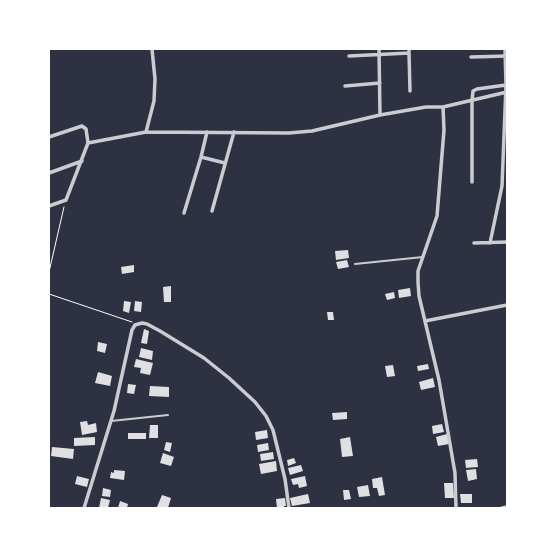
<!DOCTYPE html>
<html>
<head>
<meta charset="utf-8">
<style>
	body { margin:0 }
	#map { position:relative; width:556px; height:557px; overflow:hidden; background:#2d3142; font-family:"Roboto Condensed",sans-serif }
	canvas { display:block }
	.frame { position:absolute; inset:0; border:50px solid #fff; pointer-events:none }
</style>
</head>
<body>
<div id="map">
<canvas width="556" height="557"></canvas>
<div class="frame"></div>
</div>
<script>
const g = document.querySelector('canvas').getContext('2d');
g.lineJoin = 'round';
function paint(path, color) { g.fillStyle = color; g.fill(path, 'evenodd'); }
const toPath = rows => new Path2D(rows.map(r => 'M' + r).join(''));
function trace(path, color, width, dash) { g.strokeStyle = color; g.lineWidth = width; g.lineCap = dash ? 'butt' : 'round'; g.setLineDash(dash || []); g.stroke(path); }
const building = toPath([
	[348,250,349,258,336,260,335,251],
	[347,260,349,267,338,269,336,262],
	[134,265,134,272,122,274,121,267],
	[171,286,171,302,164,302,163,287],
	[410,288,411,296,399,298,398,290],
	[394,292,395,298,387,300,385,294],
	[124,301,131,302,129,313,123,311],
	[135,301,142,302,141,312,134,311],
	[327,312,333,312,334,320,328,320],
	[144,329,149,331,147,344,141,343],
	[98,342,107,344,105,353,97,351],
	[141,348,153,351,152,360,139,357],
	[136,359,153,363,150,375,140,373,141,368,134,367],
	[428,364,429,369,418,371,417,366],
	[393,365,395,376,387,377,385,366],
	[98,372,112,376,110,386,95,383],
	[433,378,435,387,421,390,419,382],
	[128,384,136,385,134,394,127,393],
	[150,386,169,387,169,397,149,396],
	[347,412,347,419,333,420,332,413],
	[87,421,88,425,96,423,97,432,82,435,80,422],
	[442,424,444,432,433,434,432,426],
	[150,425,158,425,158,438,149,438],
	[267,430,268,438,256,440,255,432],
	[128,433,146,433,146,439,128,439],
	[447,434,449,444,438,446,436,437],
	[95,437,95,445,74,446,74,438],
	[350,437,353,456,342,457,340,439],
	[166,442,172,443,170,452,164,450],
	[268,443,269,450,258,452,257,445],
	[52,447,74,449,73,459,51,456],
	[273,452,274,459,261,461,260,454],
	[163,453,174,457,171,466,160,463],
	[294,458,296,463,288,466,287,460],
	[477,459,478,467,466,468,465,460],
	[276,461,277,471,261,474,259,464],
	[301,465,303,471,290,475,288,468],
	[476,469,477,479,468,481,466,470],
	[114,470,125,471,124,480,110,478,111,472,114,473],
	[77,476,89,479,87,487,75,484],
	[305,476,307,486,299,488,298,484,293,485,291,479],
	[382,477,385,495,379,496,377,488,373,488,372,479],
	[444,483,453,483,454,498,445,498],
	[368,485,370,496,359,497,357,487],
	[103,488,111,490,110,497,102,496],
	[343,490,349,490,351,499,344,500],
	[308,494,310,503,292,506,290,498],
	[460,494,472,494,472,503,461,503],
	[162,495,171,498,168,508,157,507],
	[101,498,110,500,108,508,99,508],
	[285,498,286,506,284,506,284,508,277,508,276,499],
	[120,501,128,504,127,508,118,508]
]);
const path = toPath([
	[49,272,64,207],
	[49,294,132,322]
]);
const service = toPath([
	[355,264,423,257],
	[111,421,168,415]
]);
const minor = toPath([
	[379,49,380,115],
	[409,53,410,91],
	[349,56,409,53,409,49],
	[471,57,507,56],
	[345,86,380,83],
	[443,107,444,130,437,216,418,271,418,282,419,296,439,380,455,473,456,508],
	[146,132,154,101,155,79,152,49],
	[49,137,82,126,86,129,88,143,66,200,49,206],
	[88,143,146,132,289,133,312,131,380,115,426,107,443,107,507,92],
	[201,157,225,163],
	[49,173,82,161],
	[472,182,472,101,473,91,477,89,506,85],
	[212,211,234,132],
	[184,213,201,157,207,132],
	[474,243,507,242],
	[490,243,502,186,506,85,505,49],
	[425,321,507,305],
	[84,508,114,411,132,330,135,325,142,323,147,324,160,331,204,358,229,378,255,402,266,416,273,430,285,479,289,508],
	[502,508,507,507]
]);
paint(building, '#e0e0e3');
trace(path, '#fff', 1);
trace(service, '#caccd0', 2);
trace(minor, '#caccd0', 3.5);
</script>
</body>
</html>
